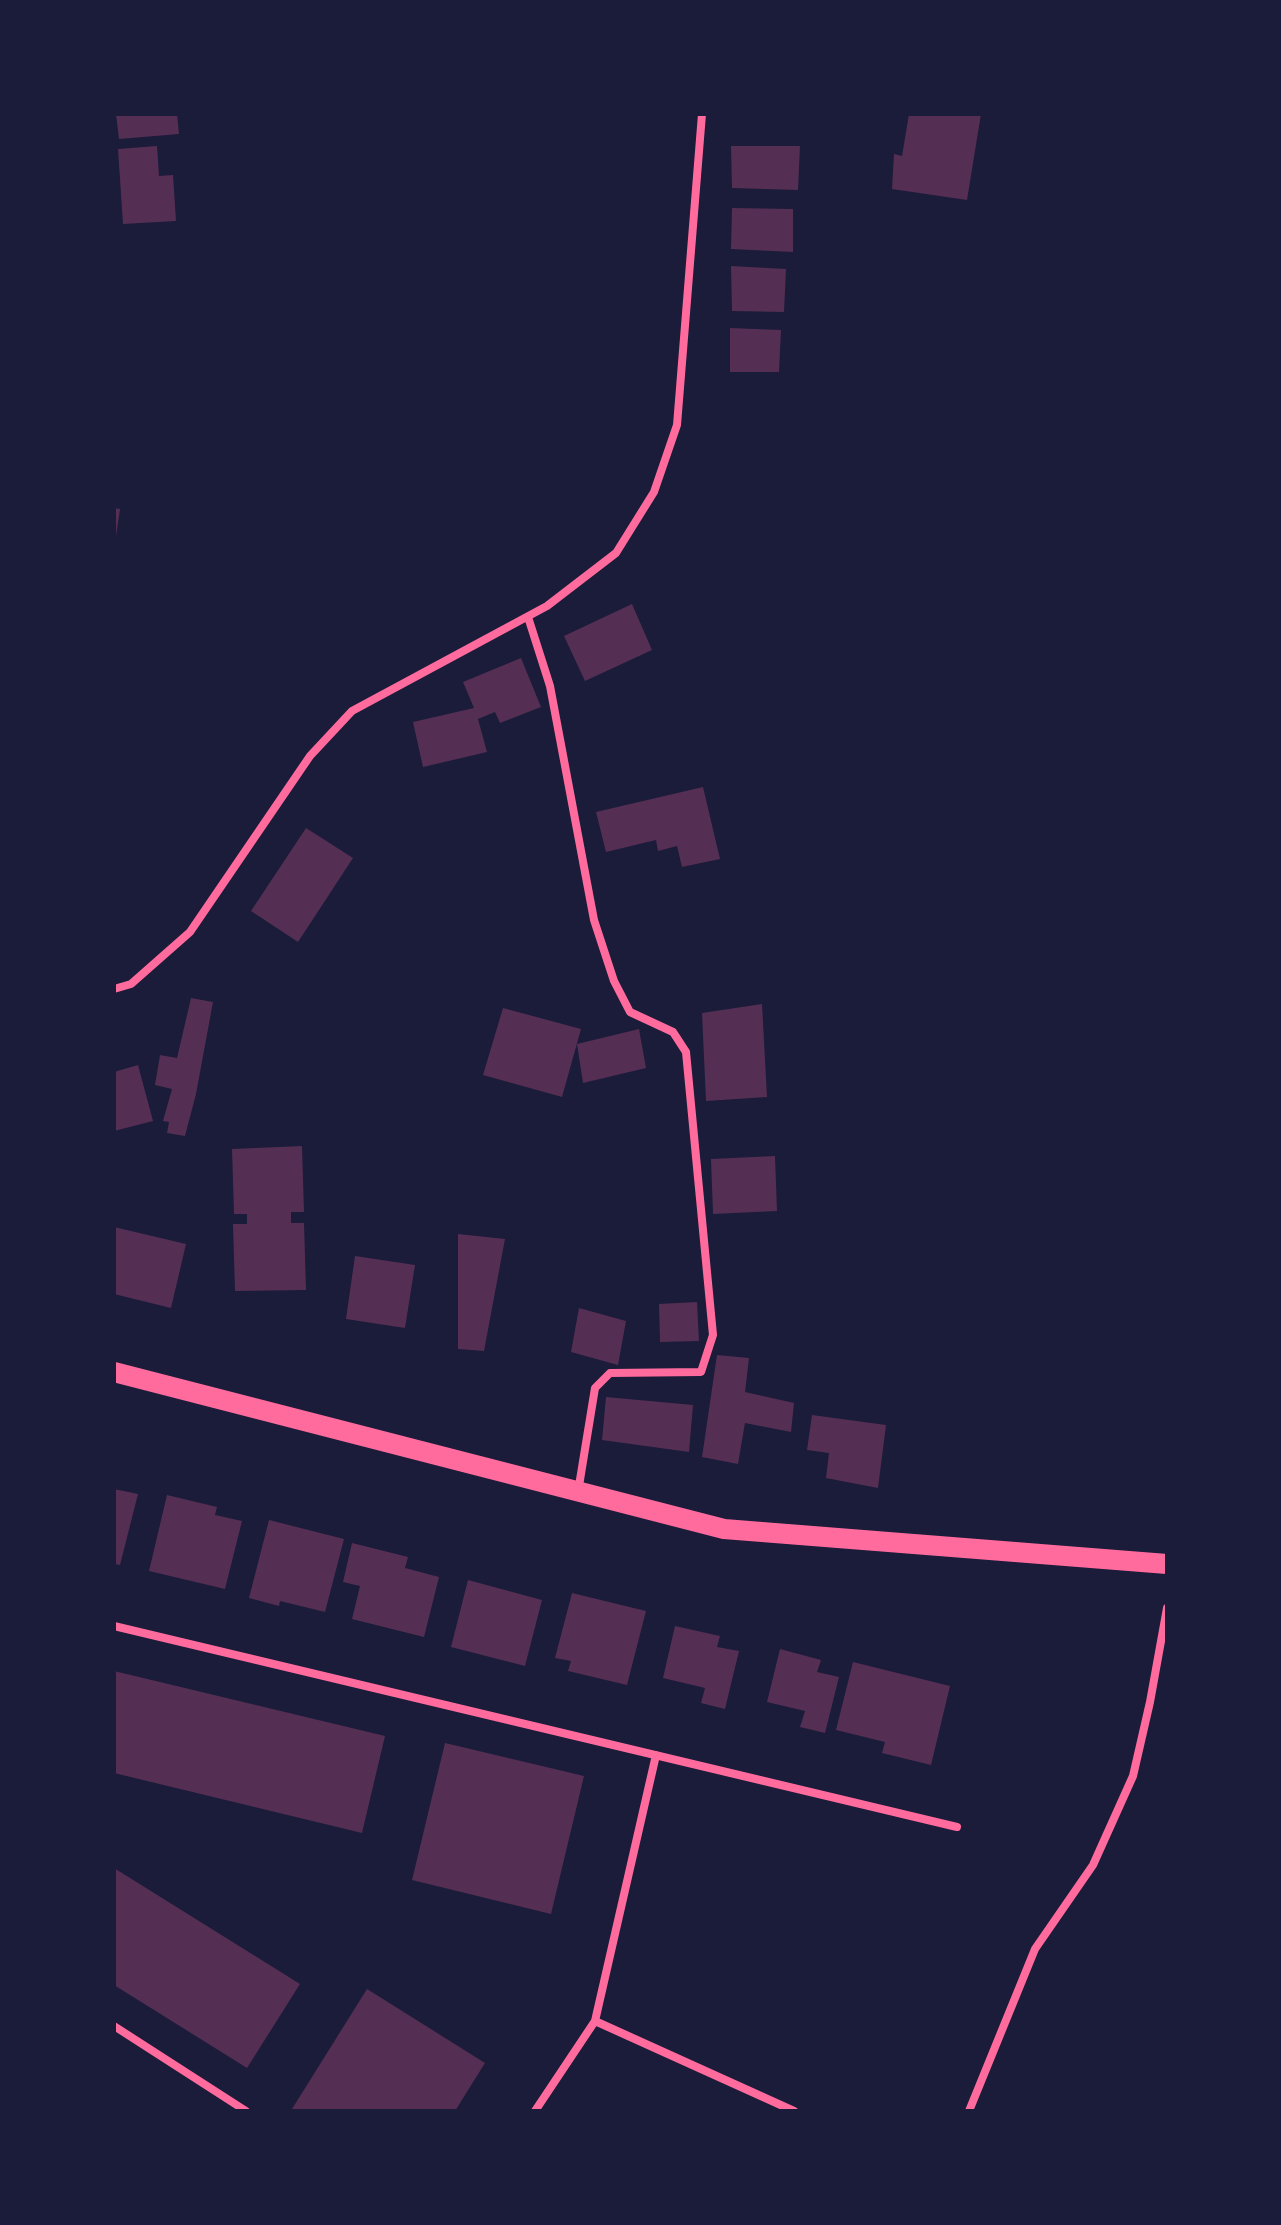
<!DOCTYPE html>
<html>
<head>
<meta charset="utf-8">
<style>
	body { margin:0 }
	#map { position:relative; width:1281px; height:2225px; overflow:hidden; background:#1b1b3a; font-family:Barlow,sans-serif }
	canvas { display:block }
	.frame { position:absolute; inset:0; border:116px solid #1b1b3a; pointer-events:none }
</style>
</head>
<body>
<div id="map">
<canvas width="1281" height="2225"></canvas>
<div class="frame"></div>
</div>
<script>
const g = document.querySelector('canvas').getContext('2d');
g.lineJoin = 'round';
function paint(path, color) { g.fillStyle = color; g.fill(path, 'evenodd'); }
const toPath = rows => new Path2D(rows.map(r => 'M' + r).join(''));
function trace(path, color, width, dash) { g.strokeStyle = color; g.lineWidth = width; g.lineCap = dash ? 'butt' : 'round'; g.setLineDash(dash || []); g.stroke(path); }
const building = toPath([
	[116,114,177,114,179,134,119,139],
	[909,114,981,114,967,200,892,189,894,154,902,156],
	[157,146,159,176,173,175,176,221,123,224,118,149],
	[731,146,800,146,798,190,732,188],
	[732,208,793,209,793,252,731,249],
	[731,266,786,269,784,312,732,311],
	[730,328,781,330,779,372,730,372],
	[114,508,120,509,116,536,114,536],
	[632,604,652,650,585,681,564,636],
	[521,658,541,707,500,723,495,712,478,719,487,752,423,767,413,722,474,708,463,682],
	[703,787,720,859,682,867,677,846,658,851,656,840,606,852,596,812],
	[306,828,353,858,298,942,251,911],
	[191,998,213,1002,196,1094,185,1136,167,1133,169,1122,163,1121,172,1089,155,1085,160,1055,177,1058],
	[762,1004,767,1097,706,1101,702,1013],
	[503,1008,581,1029,562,1097,483,1075],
	[639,1029,646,1068,583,1083,577,1044],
	[138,1065,153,1121,114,1131,114,1072],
	[302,1146,304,1212,291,1212,291,1223,304,1223,306,1290,235,1291,233,1224,247,1224,247,1214,234,1214,232,1149],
	[775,1156,777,1211,713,1214,711,1159],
	[114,1227,186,1244,171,1308,114,1294],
	[458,1234,505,1239,484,1351,458,1349],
	[355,1256,415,1265,405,1328,346,1319],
	[697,1302,699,1341,660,1342,659,1304],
	[579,1308,626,1321,618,1365,571,1352],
	[717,1355,749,1358,745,1392,794,1403,791,1432,745,1423,738,1464,702,1457],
	[606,1397,693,1405,689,1452,602,1440],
	[812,1415,886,1425,878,1488,826,1478,829,1453,807,1450],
	[114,1489,138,1494,120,1565,114,1564],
	[167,1495,217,1507,215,1515,242,1521,225,1589,149,1571],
	[269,1520,344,1539,325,1612,280,1601,279,1606,249,1598],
	[352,1543,408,1557,405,1568,439,1577,424,1637,352,1619,360,1586,343,1582],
	[468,1580,542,1600,525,1666,451,1647],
	[572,1593,646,1611,627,1685,568,1671,571,1661,555,1658],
	[675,1626,720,1636,717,1647,739,1651,725,1709,701,1703,705,1688,663,1678],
	[780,1649,821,1660,817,1672,839,1677,825,1733,800,1727,805,1711,767,1702],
	[853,1662,950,1686,931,1765,882,1753,885,1742,836,1730],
	[114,1671,385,1736,362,1833,114,1773],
	[445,1743,584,1776,551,1914,412,1880],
	[114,1868,300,1984,247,2068,114,1985],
	[367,1989,485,2063,455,2111,296,2111,292,2109]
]);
const minor = toPath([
	[528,617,550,686,594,920,614,981,630,1012,673,1032,686,1052,713,1335,701,1372,610,1373,595,1388,578,1492],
	[114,989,131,984,190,932,310,756,352,711,547,606,616,553,654,492,677,425,702,114],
	[114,1626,957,1827],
	[595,2021,656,1755],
	[114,2026,246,2111],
	[535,2111,595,2021,794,2111],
	[969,2111,1035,1949,1093,1865,1133,1776,1150,1702,1167,1608]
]);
const primary = toPath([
	[114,1372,724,1529,1167,1564]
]);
paint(building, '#542f53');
trace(minor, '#ff6b9d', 8);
trace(primary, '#ff6b9d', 20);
</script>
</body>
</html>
